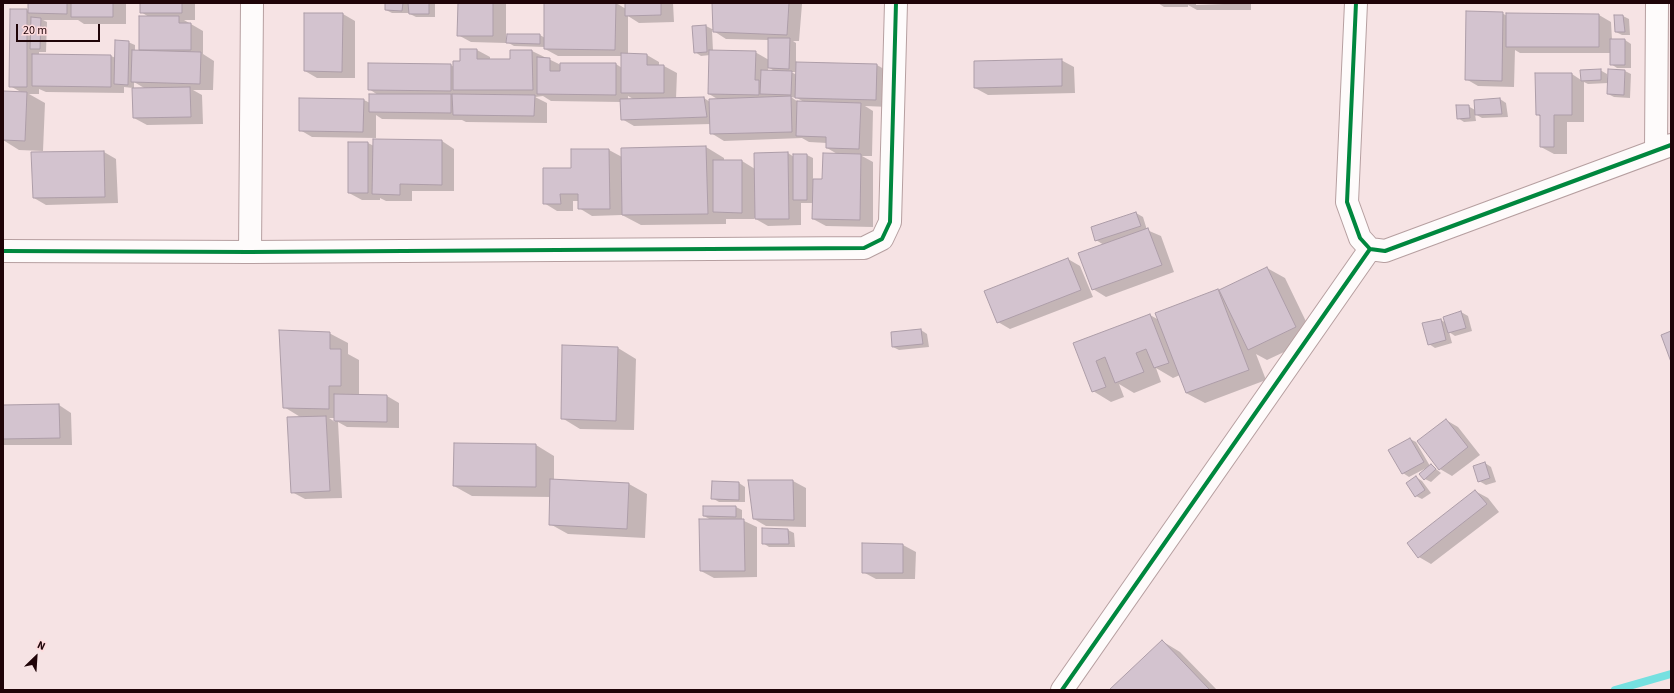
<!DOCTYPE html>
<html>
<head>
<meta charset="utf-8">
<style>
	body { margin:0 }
	#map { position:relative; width:1674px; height:693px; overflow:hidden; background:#f6e3e4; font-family:"Source Sans 3",sans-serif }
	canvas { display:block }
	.frame { position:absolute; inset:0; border:4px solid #1f0408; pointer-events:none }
	.north { position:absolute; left:16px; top:637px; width:40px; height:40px; -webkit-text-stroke:3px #fedbdd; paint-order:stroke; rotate:25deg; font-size:11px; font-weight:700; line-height:16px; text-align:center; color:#1f0408 }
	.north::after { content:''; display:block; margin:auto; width:14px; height:18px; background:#1f0408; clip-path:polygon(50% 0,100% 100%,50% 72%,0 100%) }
	.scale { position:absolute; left:16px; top:24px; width:84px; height:18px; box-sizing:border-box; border:2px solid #1f0408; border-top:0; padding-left:5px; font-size:12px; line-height:14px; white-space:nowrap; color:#1f0408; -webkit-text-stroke:3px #fedbdd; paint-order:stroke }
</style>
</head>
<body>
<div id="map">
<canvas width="1674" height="693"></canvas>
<div class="frame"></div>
<div class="north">N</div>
<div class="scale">20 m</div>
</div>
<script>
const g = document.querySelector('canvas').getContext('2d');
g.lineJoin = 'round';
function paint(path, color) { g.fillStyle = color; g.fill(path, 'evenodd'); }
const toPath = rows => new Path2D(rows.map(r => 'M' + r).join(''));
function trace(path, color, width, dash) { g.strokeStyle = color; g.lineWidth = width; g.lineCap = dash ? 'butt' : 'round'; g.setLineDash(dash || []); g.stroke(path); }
const shadow = toPath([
	[29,3,126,3,126,24,84,24,78,20,43,20,47,22,46,52,39,52,39,55,111,56,116,58,128,42,135,45,135,51,140,51,140,17,149,17,141,12,141,3,195,3,195,20,184,20,203,31,203,54,214,61,213,90,193,90,202,95,203,124,147,125,134,118,133,88,124,87,124,93,46,92,39,89,39,94,29,94,45,103,43,151,19,150,3,140,3,92,21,92,10,86,27,10,29,12],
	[134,82,146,89,134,89],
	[386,3,435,3,435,17,416,17,408,13,392,13,386,10],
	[459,3,506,3,506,43,471,42,458,35],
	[545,3,616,3,626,9,626,3,673,3,674,22,639,23,628,16,628,54,647,55,659,62,659,66,664,66,677,73,676,99,704,98,710,102,719,100,709,94,710,55,701,56,695,52,706,26,714,30,713,3,802,4,799,41,793,41,796,43,796,63,877,65,889,72,889,107,865,106,873,111,872,156,862,156,873,162,873,227,826,226,813,219,814,203,801,203,801,225,768,226,754,218,754,219,726,219,726,224,641,225,622,215,592,216,579,208,579,201,573,201,573,211,557,211,544,203,572,169,572,150,609,150,622,157,706,147,724,158,724,161,742,161,755,169,788,153,794,157,807,155,813,158,813,180,823,180,839,155,827,148,827,143,809,142,802,138,724,141,711,133,711,124,634,126,622,119,621,102,551,101,543,96,535,97,547,103,547,123,466,122,462,120,382,119,376,115,376,138,312,137,300,130,364,100,370,103,378,95,369,89,451,65,454,67,461,62,461,50,477,50,490,57,490,60,511,60,532,51,561,65,616,64,622,68,622,56,558,56,545,49,545,47,514,46,507,42,540,35,545,38],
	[712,30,726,39,769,40,769,60,755,52,713,51],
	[768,67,776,72,768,72],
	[791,72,797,72,797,75],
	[628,96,635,100,628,100],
	[791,97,797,98,804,102,798,102],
	[1158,3,1196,3,1196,5,1251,3,1251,10,1197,10,1188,5,1188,7,1164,7],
	[1502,13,1507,16,1599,15,1611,22,1612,40,1625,40,1631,44,1631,68,1617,68,1611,64,1611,53,1520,53,1515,50,1514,87,1478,86,1466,79],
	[343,14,355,21,355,78,317,78,305,71],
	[1615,16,1623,16,1629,19,1630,35,1622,35,1616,32],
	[1061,60,1074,67,1075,93,988,95,975,88],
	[1600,70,1607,74,1607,78,1625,71,1631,74,1630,98,1614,97,1608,94,1608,83,1588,84,1584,82,1584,122,1567,122,1567,154,1554,154,1541,147,1541,117,1537,114,1572,74,1581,80],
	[1500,99,1506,103,1508,117,1482,118,1475,114,1476,121,1464,122,1458,118,1468,106,1475,110],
	[442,141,454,149,454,191,412,191,412,201,386,201,380,198,380,200,362,200,349,193,349,143,368,143,374,146],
	[104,152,116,159,118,203,46,205,34,198],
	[1136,213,1143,217,1147,230,1161,236,1174,272,1106,297,1093,289,1104,245,1096,240],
	[1068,259,1080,266,1093,297,1010,329,998,322],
	[1267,268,1285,278,1314,338,1267,360,1256,354,1266,380,1205,403,1186,393,1180,375,1173,378,1156,368,1161,382,1134,393,1119,384,1124,397,1111,402,1093,391,1074,343,1150,315,1159,320,1218,290,1221,293],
	[1461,312,1468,316,1472,331,1455,336,1449,332,1452,343,1435,348,1429,344,1441,320,1446,323],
	[921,330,927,334,929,347,899,350,893,347,892,333],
	[329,333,348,343,348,354,359,360,359,396,387,396,399,403,399,428,347,427,338,422,342,498,305,499,292,492,302,418,284,407],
	[329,418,335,418,335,422],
	[618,348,636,359,634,430,580,429,562,418],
	[59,405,71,413,72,445,3,445,3,406],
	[1446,420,1458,427,1480,455,1452,476,1440,469],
	[1410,439,1416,442,1430,466,1409,477,1403,473],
	[455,444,536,445,554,456,554,480,629,484,647,494,645,538,568,534,550,524,551,497,472,496,454,486],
	[1485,463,1491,467,1496,482,1486,485,1479,481],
	[1431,465,1441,473,1431,482,1425,479],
	[1416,477,1422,481,1431,493,1422,499,1416,496],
	[793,481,806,488,806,527,766,526,754,519],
	[739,483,745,487,745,502,719,502,712,498],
	[1475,491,1488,498,1499,512,1431,564,1419,557],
	[704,507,736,507,742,510,742,520,757,527,757,577,714,578,701,571,711,520,704,516],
	[763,529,788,530,794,533,795,547,769,547,763,543],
	[863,544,903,545,916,552,915,579,876,579,863,572],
	[1162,641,1180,652,1217,690,1111,690]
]);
const stream = toPath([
	[1615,690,1671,674]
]);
const building = toPath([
	[28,3,67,3,67,14,28,13,28,3],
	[71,3,113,3,113,17,71,17,71,3],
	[140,3,182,3,182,13,140,13,140,3],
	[385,3,403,3,402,11,385,10,385,3],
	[408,3,429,3,429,14,409,14,408,3],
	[458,3,493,3,493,36,457,36,458,3],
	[544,3,616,3,615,50,544,49,544,3],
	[625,3,661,3,661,15,625,16,625,3],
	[712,3,789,3,787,35,713,32,712,3],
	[10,9,27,9,27,87,9,87,10,9],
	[1466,11,1503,12,1502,81,1465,80,1466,11],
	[304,13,343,13,342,72,304,71,304,13],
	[1506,13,1599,14,1599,47,1506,47,1506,13],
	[1614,15,1623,15,1625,32,1615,32,1614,15],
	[139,16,179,16,179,23,191,23,191,50,139,50,139,16],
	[31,17,41,18,40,49,30,49,31,17],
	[706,25,707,52,694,53,692,26,706,25],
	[507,34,540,34,540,44,506,43,507,34],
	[768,38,790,38,789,69,768,68,768,38],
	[1610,39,1625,39,1625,65,1610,65,1610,39],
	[115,40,129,41,128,85,114,84,115,40],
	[460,49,477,49,477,59,510,59,510,50,532,50,533,90,453,90,453,61,460,61,460,49],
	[132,50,201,52,200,84,131,82,132,50],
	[709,50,756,51,755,80,759,80,759,95,708,94,709,50],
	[621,53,647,54,647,65,664,65,664,93,621,93,621,53],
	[32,54,111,55,111,87,32,86,32,54],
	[537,57,550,58,550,71,560,71,560,63,616,63,616,95,537,94,537,57],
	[1062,59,1062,86,974,88,974,61,1062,59],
	[796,62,877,64,876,100,795,98,796,62],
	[368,63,451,64,451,91,368,90,368,63],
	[1601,69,1601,80,1581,81,1580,70,1601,69],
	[1608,69,1625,70,1624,95,1607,94,1608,69],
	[761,70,792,71,791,95,760,94,761,70],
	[1535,73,1572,73,1572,115,1554,115,1554,147,1540,147,1540,115,1536,115,1535,73],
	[190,87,191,117,133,118,132,88,190,87],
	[3,91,27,92,25,141,3,140,3,91],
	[369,94,451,94,451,113,369,112,369,94],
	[452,94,535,95,534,116,453,115,452,94],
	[791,96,792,132,710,134,709,99,791,96],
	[704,97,707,117,621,120,620,99,704,97],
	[299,98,364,99,363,132,299,131,299,98],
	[1500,98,1502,114,1475,115,1474,100,1500,98],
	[797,101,861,103,859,149,826,148,826,137,796,136,797,101],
	[1456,105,1469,105,1470,118,1457,119,1456,105],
	[373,139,442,140,442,185,400,184,400,195,372,194,373,139],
	[348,142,368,142,368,193,348,193,348,142],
	[706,146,708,214,622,215,621,148,706,146],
	[571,149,609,149,610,209,578,209,578,194,560,194,561,204,543,204,543,168,571,168,571,149],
	[104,151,105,197,33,198,31,152,104,151],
	[788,152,789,219,755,219,754,153,788,152],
	[823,153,861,154,860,220,812,219,813,179,822,179,823,153],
	[793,154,807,154,807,200,793,200,793,154],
	[713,160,742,160,742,213,713,212,713,160],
	[1136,212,1141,226,1095,241,1091,227,1136,212],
	[1148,228,1162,265,1092,290,1078,253,1148,228],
	[1068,258,1081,290,997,323,984,291,1068,258],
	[1267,267,1296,327,1248,350,1219,290,1267,267],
	[1218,289,1249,370,1186,393,1155,313,1218,289],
	[1461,311,1466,328,1448,333,1443,317,1461,311],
	[1150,314,1169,363,1154,368,1146,349,1136,353,1144,372,1115,383,1105,357,1096,361,1106,387,1092,392,1073,343,1150,314],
	[1441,319,1446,340,1428,345,1422,323,1441,319],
	[921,329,923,344,892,347,891,332,921,329],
	[279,330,330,332,330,349,341,349,341,386,329,386,329,409,283,408,279,330],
	[1671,331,1671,362,1661,335,1671,331],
	[562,345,618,347,616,421,561,419,562,345],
	[334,394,387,395,387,422,334,421,334,394],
	[59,404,60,438,3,439,3,405,59,404],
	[326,416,330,491,291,493,287,417,326,416],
	[1446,419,1468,447,1439,470,1417,441,1446,419],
	[1410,438,1424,462,1402,474,1388,450,1410,438],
	[454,443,536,444,536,487,453,486,454,443],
	[1485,462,1490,478,1478,482,1473,466,1485,462],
	[1431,464,1436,469,1424,480,1419,474,1431,464],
	[1416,476,1425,490,1415,497,1406,483,1416,476],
	[550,479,629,483,627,529,549,525,550,479],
	[748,480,793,480,794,520,753,519,748,480],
	[712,481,739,482,739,500,711,499,712,481],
	[1475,490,1487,504,1418,558,1407,543,1475,490],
	[703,506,736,506,736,517,703,516,703,506],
	[699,519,744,519,745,571,700,571,699,519],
	[762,528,788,529,789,544,762,544,762,528],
	[862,543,903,544,903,573,862,573,862,543],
	[1162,640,1210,690,1109,690,1162,640]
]);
const minor = toPath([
	[1356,3,1347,202,1360,238,1370,249,1385,251,1671,145],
	[1656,150,1657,3],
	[3,251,250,252,864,248,882,239,890,222,896,3],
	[250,252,252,3],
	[1062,690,1370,249]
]);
const cycleway = toPath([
	[1356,3,1347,202,1360,238,1370,249,1385,251,1671,145],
	[3,251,250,252,864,248,882,239,890,222,896,3],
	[1062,690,1370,249]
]);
paint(shadow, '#0003');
trace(stream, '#75e0e0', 8);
paint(building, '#d3c3cf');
trace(building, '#ad9da8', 1);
trace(minor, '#b69fa0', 24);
trace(minor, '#fefbfb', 22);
trace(cycleway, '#00873e', 4);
</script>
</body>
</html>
